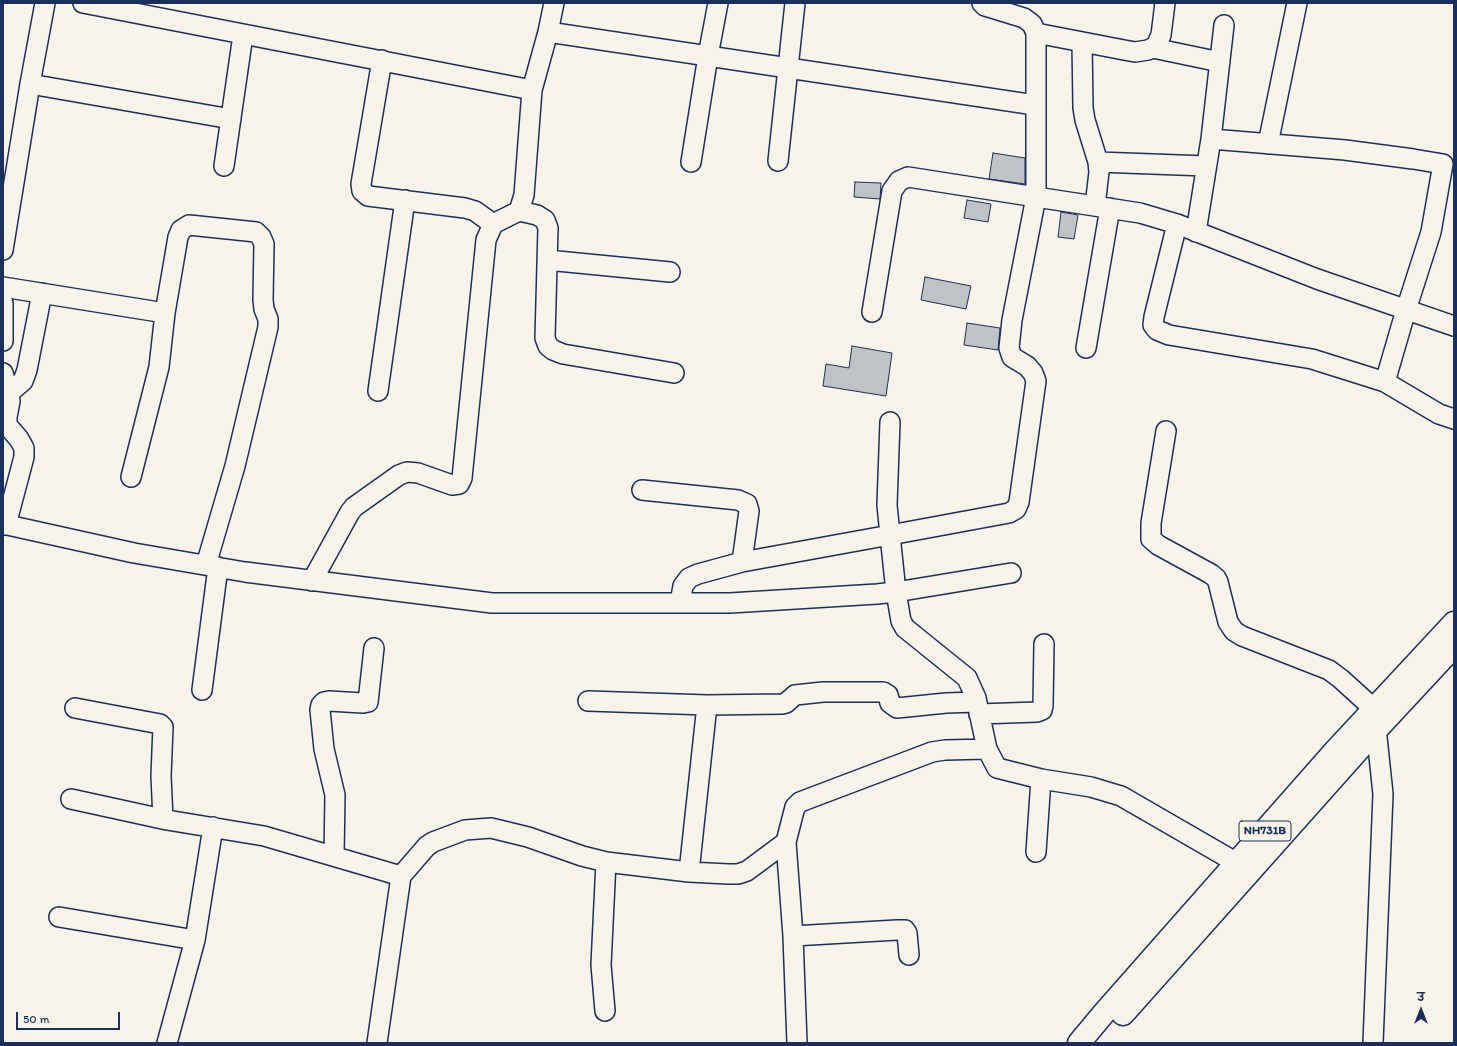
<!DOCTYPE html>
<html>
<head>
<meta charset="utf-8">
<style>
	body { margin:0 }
	#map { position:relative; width:1457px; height:1046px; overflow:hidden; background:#f7f3e8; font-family:Itim,"Playpen Sans Deva",sans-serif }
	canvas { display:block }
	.frame { position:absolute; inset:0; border:4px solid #1b2f5e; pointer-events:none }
	.north { position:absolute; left:1401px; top:990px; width:40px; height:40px; -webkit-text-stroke:3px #f7f3e8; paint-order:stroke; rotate:0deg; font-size:11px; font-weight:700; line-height:16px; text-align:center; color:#1b2f5e }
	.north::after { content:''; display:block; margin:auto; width:14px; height:18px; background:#1b2f5e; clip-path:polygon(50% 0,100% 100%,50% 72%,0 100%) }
	.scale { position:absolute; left:16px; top:1012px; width:104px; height:18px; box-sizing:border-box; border:2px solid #1b2f5e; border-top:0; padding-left:5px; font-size:12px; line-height:14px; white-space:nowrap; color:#1b2f5e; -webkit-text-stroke:3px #f7f3e8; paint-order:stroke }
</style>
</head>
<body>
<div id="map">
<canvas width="1457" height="1046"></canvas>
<div class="frame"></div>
<div class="north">उ</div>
<div class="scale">50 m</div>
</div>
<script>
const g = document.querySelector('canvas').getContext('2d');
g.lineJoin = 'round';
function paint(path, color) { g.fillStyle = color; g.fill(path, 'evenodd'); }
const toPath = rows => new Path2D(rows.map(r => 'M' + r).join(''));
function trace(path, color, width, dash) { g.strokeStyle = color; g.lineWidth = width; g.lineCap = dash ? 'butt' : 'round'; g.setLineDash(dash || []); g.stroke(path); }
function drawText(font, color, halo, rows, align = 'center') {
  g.font = font + ' Itim,sans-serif'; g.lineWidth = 4; g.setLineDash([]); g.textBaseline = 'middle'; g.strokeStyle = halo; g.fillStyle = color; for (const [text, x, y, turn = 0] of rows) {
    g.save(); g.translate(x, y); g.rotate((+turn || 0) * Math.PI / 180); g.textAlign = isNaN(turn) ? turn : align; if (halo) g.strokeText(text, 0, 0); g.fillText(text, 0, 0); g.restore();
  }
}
const building = toPath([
	[993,153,1025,158,1025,184,989,179,993,153],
	[855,182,881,183,880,199,854,197,855,182],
	[967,200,991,204,988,222,964,218,967,200],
	[1061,212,1078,215,1074,239,1058,237,1061,212],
	[925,277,971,286,966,309,921,300,925,277],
	[967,323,1000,328,998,350,964,345,967,323],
	[852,346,892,353,886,396,823,386,826,364,849,368,852,346]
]);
const minor = toPath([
	[83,3,532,90],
	[982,3,985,6,1024,18,1032,24,1036,33,1036,197,1140,213,1177,224,1317,279,1454,326],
	[548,32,1035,105],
	[1036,33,1124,50,1135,52,1148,50,1156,46,1161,35,1165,3],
	[1082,42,1083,108,1085,120,1098,162,1099,172,1095,206],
	[1153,48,1220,62],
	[382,60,361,184,362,191,368,196,465,208,475,211,493,224],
	[30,84,231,119],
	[1211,139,1224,25],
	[1268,144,1297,3],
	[778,161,795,3],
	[691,162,708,56,718,3],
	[1098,162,1206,166],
	[224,166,243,35],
	[519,211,537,215,545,220,548,228,545,338,548,346,553,350,563,354,674,373],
	[1177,224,1154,317,1153,325,1157,330,1169,335,1312,359,1385,382,1439,414,1454,419],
	[1196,232,1211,139,1345,150,1413,159,1443,164,1431,232,1406,310,1385,382],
	[3,250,30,84,45,3],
	[547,260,670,272],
	[3,287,165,313],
	[3,303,3,341],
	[872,312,892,191,899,181,908,177,1036,197,1012,320,1009,348,1012,357,1027,366,1033,373,1036,381,1019,502,1016,509,1009,513,890,535,896,592,1011,573],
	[1086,348,1110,208],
	[3,373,9,393,10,401,7,417,7,425,19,439,24,448,24,457,6,525],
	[378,391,405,200],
	[9,393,23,381,27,370,42,293],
	[1166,431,1151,523,1151,539,1158,545,1211,574,1216,578,1218,582,1228,622,1234,631,1242,636,1329,670,1341,679,1374,709,1383,794,1373,1043],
	[131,477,159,367,165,313,178,237,181,230,189,225,256,232,261,237,264,244,263,300,264,309,268,319,268,327,235,466,206,565],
	[642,490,738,500,747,504,749,511,742,562],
	[3,524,134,553,245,572,492,603,730,603,877,594,896,592,901,621,905,628,967,678,976,698,987,749,997,768,1041,779,1091,787,1121,796,1237,863],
	[312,581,350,512,354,507,399,475,407,472,418,473,452,485,459,484,462,478,486,240,493,224,519,211,524,195,532,90,548,32,554,3],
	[680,603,683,586,689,578,698,574,742,562,890,535,887,505,890,422],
	[202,690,218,567],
	[588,701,707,705,689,872],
	[707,705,782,704,786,703,795,695,823,692,883,692,888,695,890,703,897,708,946,703,976,702],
	[75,708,160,724,163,727,161,776,163,819],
	[979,714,1037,712,1042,710,1043,706,1044,644],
	[71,799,167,820,264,836,401,876],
	[1036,852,1041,779],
	[334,856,335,795,324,749,320,710,321,705,324,702,329,701,363,703,368,702,374,648],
	[59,917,195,940],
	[793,936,897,930,905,930,907,933,909,955],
	[605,1011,601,965,606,862],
	[167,1043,195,940,213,827],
	[377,1043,401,876,427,846,433,842,465,830,491,828,528,837,582,856,606,862,689,872,728,874,738,874,747,871,786,842],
	[797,1043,793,936,786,842,795,807,800,802,932,752,945,750,987,749]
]);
const highway = toPath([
	[1123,1014,1376,730,1454,646],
	[1079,1043,1104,1013,1335,751,1454,623]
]);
const shields = [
	[1265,831,52]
];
const shieldNames = [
	["NH731B",1265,831]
];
paint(building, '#c0c3c5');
trace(building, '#1b2f5e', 1);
trace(minor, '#1b2f5e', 22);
trace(highway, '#1b2f5e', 25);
trace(minor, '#f7f3e8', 19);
trace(highway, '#f7f3e8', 22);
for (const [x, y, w] of shields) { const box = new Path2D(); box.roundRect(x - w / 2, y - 10, w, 20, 3); g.fillStyle = '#f7f3e8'; g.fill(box); trace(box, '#1b2f5e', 1); }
drawText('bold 12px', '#1b2f5e', null, shieldNames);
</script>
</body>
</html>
